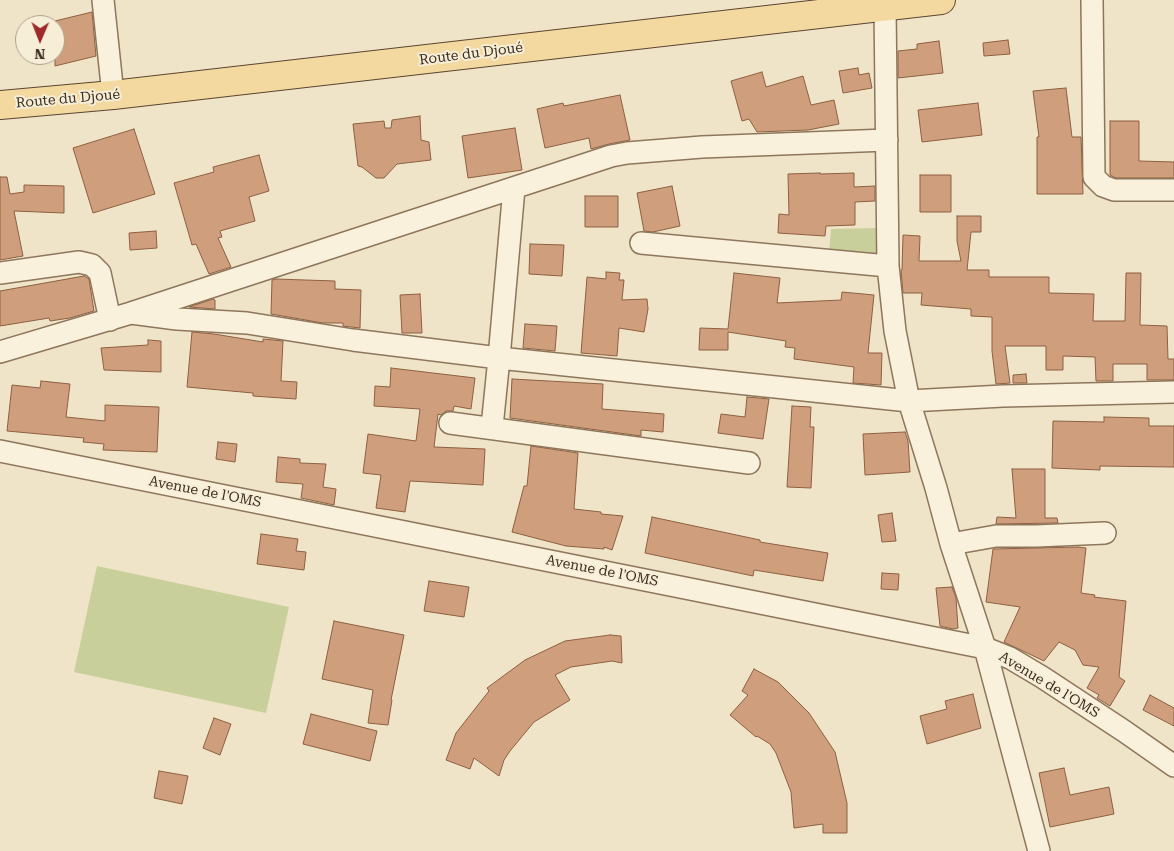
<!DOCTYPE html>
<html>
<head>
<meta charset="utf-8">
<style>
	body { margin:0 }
	#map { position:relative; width:1174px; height:851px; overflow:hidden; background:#f0e4c8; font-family:"Roboto Serif",serif }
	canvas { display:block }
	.north { position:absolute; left:15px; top:15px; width:50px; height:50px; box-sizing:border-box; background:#f7eed8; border:1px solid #ada18e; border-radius:50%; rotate:181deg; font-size:14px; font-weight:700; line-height:20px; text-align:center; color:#3d2e20 }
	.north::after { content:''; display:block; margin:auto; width:18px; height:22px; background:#9e2a2b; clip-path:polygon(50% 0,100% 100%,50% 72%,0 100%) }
</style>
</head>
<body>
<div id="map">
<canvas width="1174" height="851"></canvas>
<div class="north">N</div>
</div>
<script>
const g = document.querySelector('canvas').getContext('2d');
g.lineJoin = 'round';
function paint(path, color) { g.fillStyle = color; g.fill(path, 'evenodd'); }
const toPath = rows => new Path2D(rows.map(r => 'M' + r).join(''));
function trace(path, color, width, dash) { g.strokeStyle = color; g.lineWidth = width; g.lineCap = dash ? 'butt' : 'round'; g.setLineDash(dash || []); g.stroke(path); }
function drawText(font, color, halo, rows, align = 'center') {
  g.font = font + ' "Roboto Serif",serif'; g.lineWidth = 4; g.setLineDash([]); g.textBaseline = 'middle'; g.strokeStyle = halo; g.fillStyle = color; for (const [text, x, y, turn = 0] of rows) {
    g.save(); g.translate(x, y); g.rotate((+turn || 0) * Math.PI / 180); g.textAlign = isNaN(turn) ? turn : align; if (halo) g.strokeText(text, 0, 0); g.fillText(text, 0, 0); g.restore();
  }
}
const green = toPath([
	[878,228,880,256,829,254,831,229],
	[97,566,289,607,266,713,74,672]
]);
const building = toPath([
	[92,12,96,56,55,66,55,21,92,12],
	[1008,40,1010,54,984,56,983,43,1008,40],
	[939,41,943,73,898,78,898,51,917,49,917,44,939,41],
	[858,68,859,75,869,73,872,88,843,93,839,71,858,68],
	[762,72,766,87,803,76,811,105,834,100,839,124,808,130,757,132,749,119,742,121,731,81,762,72],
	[1066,88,1072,137,1081,137,1083,194,1037,194,1037,137,1039,137,1033,91,1066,88],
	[620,95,630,140,609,144,591,149,589,138,545,148,537,109,563,103,564,106,620,95],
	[978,103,982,135,922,142,918,110,978,103],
	[420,116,421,140,429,142,431,160,397,164,384,178,376,178,362,167,358,166,353,124,384,121,385,128,391,128,392,120,420,116],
	[1110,121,1139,121,1139,161,1174,162,1174,178,1116,178,1110,175,1110,121],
	[515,128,522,170,468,178,462,136,515,128],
	[134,129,155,194,93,213,73,148,134,129],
	[259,155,269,191,249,197,255,221,220,231,222,237,218,238,231,267,209,274,196,244,192,245,174,183,214,172,213,167,259,155],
	[820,173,820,174,854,173,854,187,875,186,875,201,855,202,855,225,826,226,825,236,778,233,779,214,789,215,788,174,820,173],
	[920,175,951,175,951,212,920,212,920,175],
	[0,177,7,177,10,194,24,192,24,185,64,186,64,213,14,211,23,256,0,260,0,177],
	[672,186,680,226,653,232,644,231,637,193,672,186],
	[585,196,618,196,618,227,585,227,585,196],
	[957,216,981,216,981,232,971,232,967,270,989,270,989,277,1049,277,1049,293,1094,294,1093,321,1125,321,1126,273,1141,273,1140,325,1167,326,1168,359,1174,359,1174,380,1147,380,1147,364,1113,364,1113,381,1096,381,1095,357,1063,356,1063,370,1046,370,1046,346,1005,346,1010,383,996,384,992,351,992,317,971,316,971,309,921,305,922,293,903,293,901,270,902,270,903,235,920,236,919,261,961,261,957,241,957,216],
	[156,231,157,248,130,250,129,233,156,231],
	[530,244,564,245,562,276,529,274,530,244],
	[606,272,620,273,619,280,624,280,622,300,647,299,648,309,644,332,619,328,617,356,581,353,587,277,606,279,606,272],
	[734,273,780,278,777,303,841,300,842,292,874,295,868,353,882,353,881,385,853,383,854,367,794,359,795,348,785,347,786,341,728,332,728,350,699,350,700,328,728,329,734,273],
	[84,276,89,279,94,311,70,318,50,321,49,318,0,326,0,291,84,276],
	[276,279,335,281,335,289,361,290,360,328,343,326,343,323,323,323,271,314,272,280,276,279],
	[420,294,422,333,402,333,400,295,420,294],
	[213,299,215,300,215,309,189,307,213,299],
	[525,324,557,326,555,351,523,348,525,324],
	[192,332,214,334,263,342,263,339,283,341,281,381,297,382,296,399,253,396,253,393,187,387,192,332],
	[148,340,161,341,161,372,104,370,101,348,148,345,148,340],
	[391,368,475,378,471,409,454,406,453,411,446,411,441,415,438,414,434,447,485,449,483,485,410,481,405,512,376,508,381,475,363,473,368,434,416,441,420,409,374,406,375,386,390,387,391,368],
	[1026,374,1027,383,1013,383,1013,375,1026,374],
	[512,379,603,384,602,409,664,414,663,432,641,430,641,436,510,418,512,379],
	[41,381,70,384,66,417,105,421,105,405,159,407,157,452,103,450,104,444,83,442,84,438,7,431,12,385,40,388,41,381],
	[747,397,769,399,763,439,718,433,721,414,745,417,747,397],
	[792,406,811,407,810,427,814,427,811,488,787,487,792,406],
	[1104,417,1149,418,1149,426,1174,426,1174,467,1100,466,1100,470,1052,468,1053,421,1104,422,1104,417],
	[905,432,908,441,910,472,865,475,863,434,905,432],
	[218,442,237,444,235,462,216,459,218,442],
	[531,446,578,453,574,509,601,512,601,514,623,516,612,550,604,547,604,549,566,546,512,532,524,486,527,486,531,446],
	[278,457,300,459,300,463,326,464,323,487,336,489,334,505,301,498,303,484,276,482,278,457],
	[1012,469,1045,469,1045,518,1057,518,1058,523,996,524,997,517,1016,518,1012,469],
	[892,513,896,541,882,542,878,515,892,513],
	[652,517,760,540,760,542,828,553,823,581,754,570,753,576,645,553,652,517],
	[261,534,298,539,296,551,306,552,304,570,257,564,261,534],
	[1078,547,1086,548,1081,593,1095,595,1094,597,1126,601,1119,677,1125,681,1110,706,1097,698,1099,695,1087,688,1099,667,1083,665,1075,650,1059,642,1044,661,1004,642,1020,607,986,602,993,549,1078,547],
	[882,573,899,574,898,590,881,589,882,573],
	[429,581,469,587,464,617,424,611,429,581],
	[952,587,956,598,958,628,953,629,940,626,936,588,952,587],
	[334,621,404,635,391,700,392,700,388,725,368,723,373,690,322,679,334,621],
	[610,635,621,636,622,663,612,661,571,667,555,675,570,700,534,722,510,751,504,760,499,776,474,758,470,769,446,760,456,733,489,691,487,688,525,660,565,641,610,635],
	[754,669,778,682,809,713,835,752,847,803,847,833,823,833,823,824,794,828,791,792,776,753,770,744,757,736,756,737,730,715,748,695,742,691,754,669],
	[973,694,981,728,927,744,920,716,947,709,945,701,973,694],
	[1150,695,1174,708,1174,726,1143,710,1150,695],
	[311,714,377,731,370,761,303,744,311,714],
	[214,718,231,724,220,755,203,748,214,718],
	[1064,768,1070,795,1109,787,1114,814,1050,827,1039,773,1064,768],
	[159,771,188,776,182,804,154,798,159,771]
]);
const minor = toPath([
	[103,0,113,95],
	[1092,0,1094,177,1103,186,1114,190,1174,190],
	[885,7,888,266,895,331,909,401,936,488,951,544,985,648,1039,851],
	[641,243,888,266],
	[0,273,79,262,92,265,100,273,110,320],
	[131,313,177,319,247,323,353,340,499,358,909,401,1003,396,1174,392],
	[0,352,131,313,611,156,627,153,702,147,887,140],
	[450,423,749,463],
	[492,427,499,358,514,188],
	[0,451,985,648,1010,658,1042,677,1124,731,1174,766],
	[951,544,996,536,1036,536,1105,533]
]);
const major = toPath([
	[0,105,113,95,941,0]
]);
const streetNames = [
	["Route du Djoué",471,54,-7],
	["Route du Djoué",68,99,-5],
	["Avenue de l'OMS",205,492,11],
	["Avenue de l'OMS",602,571,11],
	["Avenue de l'OMS",1049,685,31]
];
paint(green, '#c9cf9b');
paint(building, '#cf9f7d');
trace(building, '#8d5f41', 1);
trace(minor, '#8d765c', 24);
trace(major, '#5b4430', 30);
trace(minor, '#faf1dc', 21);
trace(major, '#f3d9a0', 28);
drawText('14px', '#3d2e20', '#f7eed8', streetNames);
</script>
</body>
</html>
